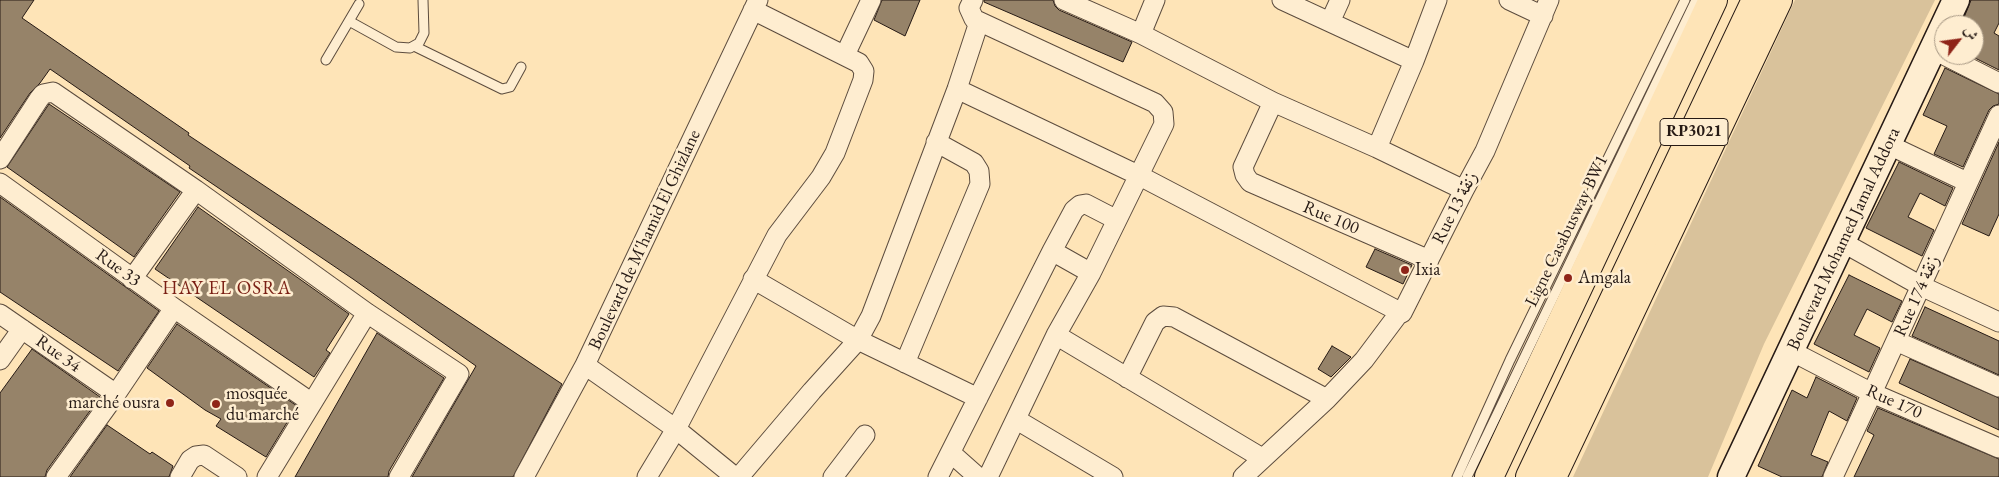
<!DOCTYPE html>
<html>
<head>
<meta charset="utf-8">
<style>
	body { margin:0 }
	#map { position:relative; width:1999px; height:477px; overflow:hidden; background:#fee4b7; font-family:"EB Garamond",Amiri,serif }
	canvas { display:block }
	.north { position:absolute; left:1934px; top:15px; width:50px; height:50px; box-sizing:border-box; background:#feedd0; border:1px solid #a89985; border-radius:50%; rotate:60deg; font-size:14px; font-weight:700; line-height:20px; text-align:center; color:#261a15 }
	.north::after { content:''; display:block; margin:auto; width:18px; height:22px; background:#8f2418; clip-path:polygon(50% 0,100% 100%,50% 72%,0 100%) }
</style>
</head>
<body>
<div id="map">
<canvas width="1999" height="477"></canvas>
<div class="north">ش</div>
</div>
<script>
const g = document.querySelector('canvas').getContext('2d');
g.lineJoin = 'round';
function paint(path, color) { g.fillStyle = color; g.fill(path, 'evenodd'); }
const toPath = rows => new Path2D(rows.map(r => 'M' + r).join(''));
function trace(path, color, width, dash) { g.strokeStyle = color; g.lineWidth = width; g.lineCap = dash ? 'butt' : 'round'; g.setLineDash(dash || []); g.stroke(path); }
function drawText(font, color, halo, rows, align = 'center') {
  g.font = font + ' "EB Garamond",Amiri,serif'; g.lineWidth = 5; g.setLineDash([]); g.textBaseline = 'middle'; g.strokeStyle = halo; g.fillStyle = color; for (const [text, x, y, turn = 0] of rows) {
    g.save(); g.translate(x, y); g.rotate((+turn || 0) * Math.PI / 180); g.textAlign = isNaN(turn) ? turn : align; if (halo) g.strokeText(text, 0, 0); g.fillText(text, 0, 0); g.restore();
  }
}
const green = toPath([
	[1795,0,1935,0,1764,344,1708,477,1573,477]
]);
const building = toPath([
	[0,0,34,0,22,18,189,133,188,135,562,384,513,477,412,477,476,366,353,279,189,168,190,166,50,69,40,83,30,93,0,138,0,0],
	[882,0,920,0,905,36,874,20,882,0],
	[984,0,1053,0,1055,6,1059,10,1132,42,1123,62,984,2,984,0],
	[1971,0,1999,0,1999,23,1994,33,1999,36,1999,70,1969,55,1974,55,1974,25,1961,25,1971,0],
	[1945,68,1999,94,1999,104,1993,106,1989,110,1963,167,1934,154,1947,126,1923,115,1945,68],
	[49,104,180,192,134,257,7,167,49,104],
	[1999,142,1999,214,1989,236,1962,224,1999,142],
	[1899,162,1953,188,1945,206,1920,193,1908,217,1934,230,1922,256,1866,228,1899,162],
	[0,197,159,311,118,371,0,292,0,197],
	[198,207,349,314,326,350,330,353,314,377,155,269,198,207],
	[1375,249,1412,265,1403,284,1366,267,1375,249],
	[1849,275,1902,301,1892,322,1867,309,1854,335,1880,348,1869,372,1814,344,1849,275],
	[1925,307,1999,341,1999,375,1912,336,1925,307],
	[177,324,297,406,266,457,216,426,221,419,205,410,147,368,177,324],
	[377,333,444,378,389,471,388,477,295,477,377,333],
	[1332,346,1351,357,1331,377,1318,369,1332,346],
	[32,349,100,397,47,470,45,477,0,477,0,393,32,349],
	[1910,359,1999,398,1999,430,1899,383,1910,359],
	[1816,377,1857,398,1847,421,1829,411,1811,455,1828,462,1822,477,1782,477,1758,466,1792,390,1807,398,1816,377],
	[1878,408,1999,459,1999,477,1854,477,1874,435,1867,431,1878,408],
	[107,425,150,454,152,452,173,466,169,477,70,477,107,425]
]);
const lane = toPath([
	[349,21,396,47,410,48,419,43,424,33,423,0],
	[414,46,502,89,510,87,521,67],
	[326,60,359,4],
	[1457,477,1510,360,1685,0],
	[1467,477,1696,0]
]);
const street = toPath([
	[973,0,969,8,974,19,1155,103,1163,112,1164,124,1091,273,1056,335,988,477],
	[1064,0,1141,34,1273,102,1377,148,1464,190],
	[1282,0,1414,61],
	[1509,0,1543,16],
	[1330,22,1340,0],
	[1141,34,1155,0],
	[1932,49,1999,83],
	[845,55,871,0],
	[957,89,1138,175,1400,312],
	[1273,102,1243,167,1245,175,1250,182,1429,260],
	[1889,145,1967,182],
	[1377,148,1414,61,1437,0],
	[0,159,39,99,43,94,53,92,196,190,367,313,459,374,399,477],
	[0,183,174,308,312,403],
	[1842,242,1921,286,1999,322],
	[1052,251,1091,273],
	[132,279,196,190],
	[753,279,858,340,978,398],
	[0,314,116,394],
	[1056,335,1262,458],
	[1896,341,1999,387],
	[1791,351,1872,393,1999,448],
	[0,360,22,329],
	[905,363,980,184,979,171,974,163,936,142],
	[585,365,676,429,735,477],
	[1127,378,1155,322,1163,316,1174,317,1327,399],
	[1017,420,1113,477],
	[951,453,978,477],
	[56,477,116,394,174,308],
	[180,477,190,460,196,456,204,455,237,477],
	[267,477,367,313],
	[524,477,585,365,758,0],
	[647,477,676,429,777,235,821,177,835,153,863,80,864,71,859,63,753,10],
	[739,477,812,391,858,340,871,316,957,89,979,22],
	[833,477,865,435],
	[938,477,1052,251,1074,210,1080,205,1086,204,1117,220],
	[1243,477,1327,399,1364,360,1400,312,1402,313,1464,190,1485,151,1549,0],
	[1833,477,1872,393,1999,115]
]);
const secondary = toPath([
	[1731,477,1956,0]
]);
const primary = toPath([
	[1489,477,1713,0],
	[1552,477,1778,0]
]);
const highway = toPath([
	[1530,477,1756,0]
]);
const markers = [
	[1405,270,5,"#8f2418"],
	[1568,278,5,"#8f2418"],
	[170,403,5,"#8f2418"],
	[216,404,5,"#8f2418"]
];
const shields = [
	[1694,132,68]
];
const shieldNames = [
	["RP3021",1694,132]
];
const streetNames = [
	["Rue 13 زنقة",1455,208,-63],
	["Rue 100",1331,218,23],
	["Ligne Casabusway BW1",1567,231,-64],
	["Boulevard Mohamed Jamal Addora",1844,239,-65],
	["Boulevard de M'hamid El Ghizlane",645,240,-65],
	["Rue 33",118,268,36],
	["Rue 174 زنقة",1917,296,-66],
	["Rue 34",58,354,35],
	["Rue 170",1894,402,24]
];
const poiNames = [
	["Ixia",1415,270],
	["Amgala",1578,278],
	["mosquée",226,394],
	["du marché",226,415],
	["marché ousra",160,403,"right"]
];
const neighbourhoodNames = [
	["HAY EL OSRA",227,289]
];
paint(green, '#d9c29b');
paint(building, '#968369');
trace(building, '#261a15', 1);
trace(lane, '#5c4c3e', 11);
trace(street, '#5c4c3e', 21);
trace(secondary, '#261a15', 29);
trace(primary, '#261a15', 30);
trace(highway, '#261a15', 30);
trace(lane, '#feedd0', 9);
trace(street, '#feedd0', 19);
trace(secondary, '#feedd0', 26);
trace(primary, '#fee4b7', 28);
trace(highway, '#fee4b7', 28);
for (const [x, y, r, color] of markers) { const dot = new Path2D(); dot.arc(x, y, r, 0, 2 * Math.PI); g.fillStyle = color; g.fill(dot); trace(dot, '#feedd0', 2); }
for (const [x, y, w] of shields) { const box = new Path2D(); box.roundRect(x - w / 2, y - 13.5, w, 27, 4); g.fillStyle = '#feedd0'; g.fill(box); trace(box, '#261a15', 1); }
drawText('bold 16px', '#261a15', null, shieldNames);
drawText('18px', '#261a15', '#feedd0', streetNames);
drawText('18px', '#261a15', '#feedd0', poiNames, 'left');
g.letterSpacing = '1px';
drawText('19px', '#7a1f14', '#feedd0', neighbourhoodNames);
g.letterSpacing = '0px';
</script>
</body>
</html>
